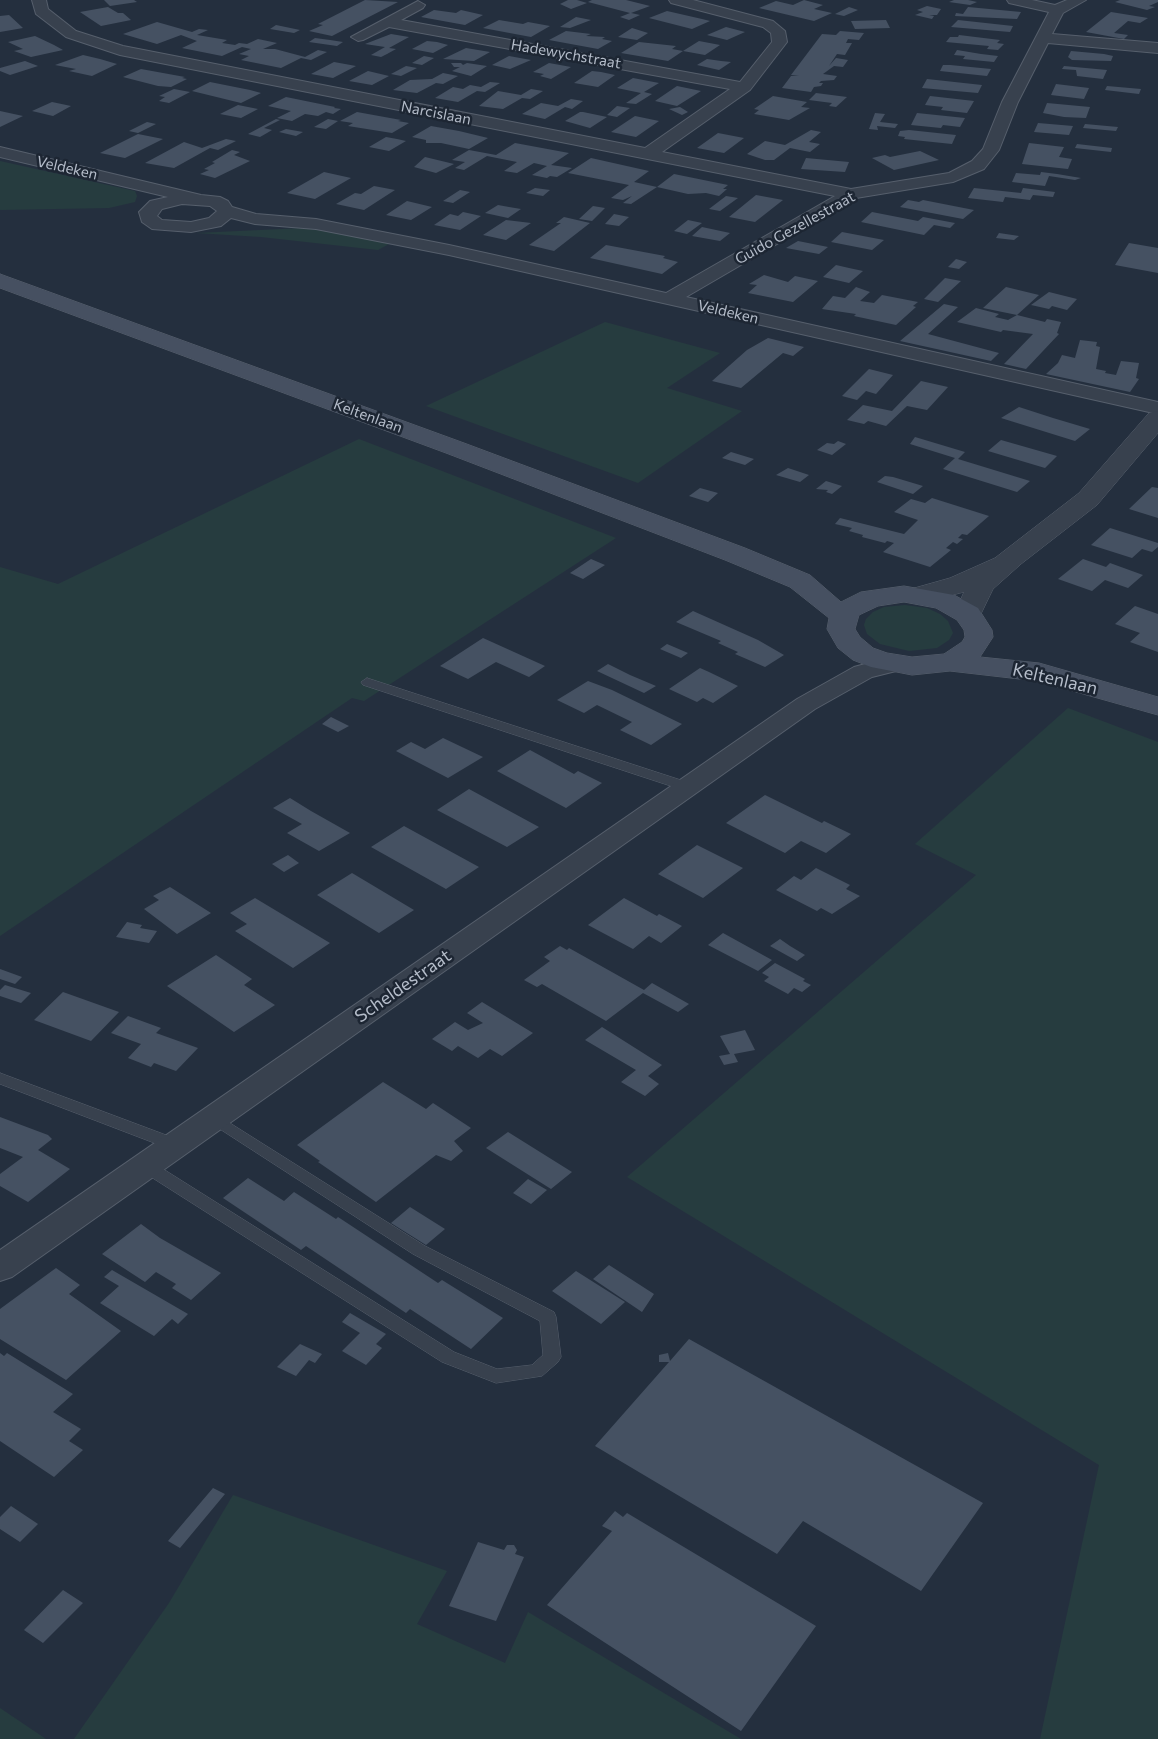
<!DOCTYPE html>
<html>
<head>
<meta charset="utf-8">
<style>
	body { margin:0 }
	canvas { display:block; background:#242f3e }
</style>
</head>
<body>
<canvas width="1158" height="1739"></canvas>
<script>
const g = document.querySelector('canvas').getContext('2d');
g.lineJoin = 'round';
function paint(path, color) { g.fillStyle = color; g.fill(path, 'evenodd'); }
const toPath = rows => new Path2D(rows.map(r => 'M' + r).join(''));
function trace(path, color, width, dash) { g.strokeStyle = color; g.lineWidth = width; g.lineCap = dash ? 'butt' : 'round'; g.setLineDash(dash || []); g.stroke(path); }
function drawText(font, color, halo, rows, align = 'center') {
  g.font = font + ' Commissioner,sans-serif'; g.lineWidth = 5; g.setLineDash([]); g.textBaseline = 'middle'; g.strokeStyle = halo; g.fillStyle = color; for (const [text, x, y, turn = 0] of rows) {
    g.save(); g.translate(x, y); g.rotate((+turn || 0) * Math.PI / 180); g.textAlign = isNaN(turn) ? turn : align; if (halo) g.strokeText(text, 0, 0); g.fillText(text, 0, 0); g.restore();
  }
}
const green = toPath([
	[0,161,135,191,137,196,135,202,109,208,0,210],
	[303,228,341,233,389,244,378,250,261,237,196,233],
	[605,322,720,353,667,388,742,411,638,483,426,406],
	[359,439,616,538,364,701,352,698,0,936,0,567,58,584],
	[905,605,927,608,940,614,948,621,953,633,949,640,937,648,909,651,880,644,867,634,864,625,866,619,873,612,884,607],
	[1068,708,1158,742,1158,1739,1040,1739,1099,1465,627,1177,976,875,915,844],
	[233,1495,447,1571,417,1624,505,1663,528,1612,741,1739,74,1739,169,1603],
	[0,1708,46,1739,0,1739]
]);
const building = toPath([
	[104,0,134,0,137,2,110,6],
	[365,0,398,2,332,36,309,31,323,25,318,24],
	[568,0,577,0,587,3,571,9,560,4],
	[592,0,626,0,650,6,631,13,640,15,629,20,620,17,630,13,588,2],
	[804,0,823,5,814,9,832,13,814,21,759,8,776,1,793,5],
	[954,0,968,0,977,2,970,5,949,2],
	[1120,0,1158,0,1158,2,1149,6,1155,7,1147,10,1115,2],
	[927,6,941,9,937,15,929,15,934,16,932,19,915,15,923,12,917,10],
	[108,7,118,13,123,13,131,20,101,26,80,12],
	[849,7,858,10,844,16,835,14],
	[968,7,1021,12,1017,19,955,16,956,13,963,14],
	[434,10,456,13,461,10,483,15,465,25,421,17],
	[667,11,702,19,710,21,692,29,649,18],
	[1111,12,1148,18,1140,23,1128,21,1114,33,1128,35,1124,39,1086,32],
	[9,15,23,28,0,32,0,16],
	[576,17,591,20,570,28,560,27],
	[499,20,523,24,528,22,550,26,531,37,483,28],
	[886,20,890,28,855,29,851,21],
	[958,20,1013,26,1010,32,951,27],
	[157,22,192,32,199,29,208,30,197,35,227,40,222,43,235,45,239,43,247,44,258,39,277,43,263,49,275,49,305,57,318,50,327,52,311,60,301,58,281,68,241,60,249,56,239,54,251,49,242,47,222,56,182,48,197,41,181,35,157,44,123,34],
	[276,25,300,30,294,33,270,29],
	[726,27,745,32,727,40,707,35],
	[632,28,648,33,637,40,618,37],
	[566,31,591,34,586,36,605,37,602,39,612,41,598,49,549,40],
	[840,31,864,33,859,40,848,39,846,43,852,43,845,55,837,54,829,66,836,58,848,60,843,67,834,66,823,74,837,76,834,80,821,81,819,83,823,83,821,86,814,87,811,92,782,88,791,76,799,76,791,75,822,34,836,35],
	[391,34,409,37,389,48,396,49,387,54,381,57,371,55,385,47,365,44],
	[959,35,1000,40,997,43,1004,44,998,50,987,49,989,46,946,42,950,37,958,37],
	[35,36,54,45,63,50,31,57,14,51,23,49,8,42],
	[315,38,330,40,343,42,337,46,309,42],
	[427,41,437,42,448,45,433,53,412,49],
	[699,41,720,45,705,55,683,51,668,61,621,53,639,42,676,46,672,49,683,51],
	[466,48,490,52,474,61,443,59],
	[957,50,981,54,998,56,994,62,963,59,965,56,954,55],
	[1071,51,1104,54,1113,56,1111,61,1072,60,1068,57],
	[83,55,100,59,117,64,92,76,69,71,76,69,55,65],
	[424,56,434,58,422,65,412,63],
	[509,56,531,60,510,69,492,65],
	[707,59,721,61,731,62,719,70,697,65],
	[25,61,38,66,10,75,0,71,0,68],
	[334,62,356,66,333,78,311,74],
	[451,63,461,63,463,65,467,63,487,66,471,76,452,71,460,67,454,67],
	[549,63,571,67,551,79,540,76,544,74,533,72],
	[943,65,950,65,991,69,987,76,940,71],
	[406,66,417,68,401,76,391,74],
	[1064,66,1107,70,1103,79,1077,76,1076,70,1062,69],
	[141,69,185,77,182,78,187,79,171,87,158,86,123,77],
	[368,71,389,76,372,85,349,81],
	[592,71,601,72,615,75,598,87,574,83],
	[443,73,458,76,443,84,436,83,417,93,393,90,410,80,432,79],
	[633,78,659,83,644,92,652,94,636,104,626,103,641,93,617,88],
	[927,79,982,85,978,93,922,88],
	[210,82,250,90,261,93,241,103,192,91],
	[490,82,500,83,485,92,477,91,458,102,435,98,453,87,463,89,470,85,481,87],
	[1056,84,1089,88,1084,99,1051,95],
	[677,86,701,91,677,106,655,101],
	[1107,86,1141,89,1139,94,1105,90],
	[174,89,190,92,169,103,159,101,165,97,159,96],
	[531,89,543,91,530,99,522,98,503,109,479,106,498,91,521,95],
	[816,93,847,97,836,107,829,106,832,103,809,100],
	[773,96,807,102,801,107,810,108,789,120,754,114,759,110,754,109],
	[930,96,974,101,967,113,941,110,943,107,925,105],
	[286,97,335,107,334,108,341,109,333,114,326,112,318,116,305,114,292,121,277,118,291,111,268,106],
	[571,99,583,101,572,109,565,107,545,119,522,114,541,103,558,106],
	[52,102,71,106,53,116,32,111],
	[1047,103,1090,107,1086,118,1064,117,1043,113],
	[238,105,258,109,241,118,220,114],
	[617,106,630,108,617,117,607,115],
	[680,107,688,112,682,115,669,109],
	[0,111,23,116,0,127],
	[357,112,401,120,398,121,409,123,392,133,348,126,353,123,340,121],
	[580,112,583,112,607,117,590,128,565,121],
	[875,113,885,114,880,122,898,124,895,128,877,126,878,130,869,129],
	[917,113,965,118,960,127,943,125,941,128,911,125],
	[635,116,659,121,636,137,611,132],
	[276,119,280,120,264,128,272,130,267,133,260,137,248,134],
	[328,119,338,121,326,129,314,127],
	[147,122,156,124,138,133,129,131],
	[1038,123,1073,126,1069,135,1034,132],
	[1085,124,1118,127,1116,131,1083,128],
	[431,126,459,131,488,138,469,149,441,143,426,143,426,140,412,137],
	[286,129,303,132,296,136,279,132],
	[811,130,821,132,809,142,820,144,810,152,790,148,774,160,765,160,747,154,765,141,785,145],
	[909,130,956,135,952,144,904,139,905,137,898,136,900,131],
	[718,133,744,138,724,153,697,148],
	[138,134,163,139,125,158,100,153],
	[386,137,397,139,406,141,389,151,369,147],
	[226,139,236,141,218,150,210,148,174,168,145,163,184,142,202,148],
	[515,143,569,153,551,165,572,168,557,177,550,176,547,178,532,175,547,166,534,163,517,173,504,171,517,162,487,156,464,170,455,168,465,162,452,160,469,150,496,155],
	[1029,143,1064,147,1059,157,1072,159,1068,169,1022,164],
	[1077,144,1112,148,1111,152,1075,148],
	[232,150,240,152,234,155,250,161,215,178,200,174,209,170,204,169,215,163,212,162],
	[920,151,939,160,894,170,872,158,885,155,890,157],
	[425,157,454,164,436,173,414,167],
	[591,158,649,171,634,182,657,187,674,174,728,185,723,189,727,189,719,196,706,193,688,194,657,187,631,204,623,203,632,196,623,200,611,198,629,185,568,173],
	[806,158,849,162,845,172,801,169],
	[324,172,351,178,315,199,287,193],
	[1041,172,1057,174,1081,178,1075,180,1049,176,1045,186,1012,182,1016,173,1040,175],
	[374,186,395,190,364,210,336,204,355,193,361,194],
	[535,188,550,190,543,196,526,193],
	[974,188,1021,193,1023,188,1055,192,1053,197,1033,195,1030,200,1005,197,1003,202,968,198],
	[460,190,470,192,453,203,443,201],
	[756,195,783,200,755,222,729,217],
	[726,196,738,198,720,211,709,209],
	[908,200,919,202,923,200,974,210,963,219,900,207],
	[407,201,432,207,411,220,386,215],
	[498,205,509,207,521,209,508,218,485,213],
	[593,206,605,208,592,221,579,219],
	[463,212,481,216,460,230,434,225,450,214,458,216],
	[872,212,918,221,923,217,955,223,950,228,934,225,924,235,861,222],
	[614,214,629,217,619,226,605,224],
	[564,217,590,223,554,251,529,245,561,223,556,223],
	[506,220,531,223,506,240,483,235],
	[688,220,702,223,687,234,674,231],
	[702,227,730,233,720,241,692,236],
	[842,232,884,240,872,250,831,242],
	[999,233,1019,236,1014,240,996,238],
	[798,241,828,247,819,254,786,248],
	[1129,243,1158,248,1158,273,1115,265],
	[606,245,665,256,663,258,678,262,662,274,590,258],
	[956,259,967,262,959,269,948,267],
	[836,265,849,268,863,271,849,283,823,277],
	[764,275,788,282,795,276,818,281,793,302,748,293,757,285,749,284],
	[945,278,961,281,938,302,924,299],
	[856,287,870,292,860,301,874,303,882,295,918,302,913,306,916,307,896,325,854,316,856,314,822,309,833,296,845,298],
	[1006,287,1039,295,1017,315,983,308],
	[1049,292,1077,299,1067,310,1052,306,1049,309,1031,305],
	[944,304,958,307,928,334,999,353,991,361,900,341],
	[976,308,999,314,995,317,1008,320,1017,315,1045,322,1047,319,1061,322,1057,333,1059,334,1026,369,1004,364,1033,334,1003,330,1001,332,957,322],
	[768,338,804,347,793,356,783,353,741,388,712,381,747,350],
	[1080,340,1097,342,1096,346,1100,347,1096,369,1106,371,1105,373,1116,375,1121,361,1139,363,1136,378,1139,379,1130,392,1046,374,1058,363,1062,355,1075,358],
	[869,369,893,375,876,394,866,391,857,400,842,396],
	[921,381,948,387,927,410,907,406,886,426,868,421,864,424,847,420,863,405,892,411],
	[1019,407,1053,418,1090,429,1075,441,1001,418],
	[915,437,965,452,958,459,1030,481,1017,492,943,469,955,458,910,444],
	[1001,440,1057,456,1045,468,988,451],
	[838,441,846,444,832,455,817,450,827,443,834,444],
	[731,452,754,459,745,465,722,458],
	[788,468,809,475,800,482,776,475],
	[885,476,893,477,923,486,913,494,877,482],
	[826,481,842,486,832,494,826,492,828,490,816,489],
	[1152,487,1158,488,1158,518,1129,509],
	[700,488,718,493,708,502,689,496],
	[932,498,989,516,967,535,962,534,958,538,963,539,957,544,953,542,946,548,951,550,930,567,883,552,894,543,887,541,885,543,862,537,863,535,849,531,852,528,835,524,840,518,904,534,918,520,894,512,911,499,925,503],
	[1110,528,1158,543,1158,547,1152,552,1142,549,1132,558,1091,545],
	[591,559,605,565,583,579,570,573],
	[1083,559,1106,567,1110,563,1143,575,1128,588,1105,580,1092,591,1058,579],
	[1135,606,1158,614,1158,652,1130,642,1140,633,1115,624],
	[693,611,758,640,784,655,765,667,735,654,738,652,718,643,721,641,676,622],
	[483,638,545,666,529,677,496,662,468,679,440,666],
	[667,644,688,653,681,658,660,649],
	[608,664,630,675,656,686,644,693,597,671],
	[700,668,709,672,738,686,713,703,703,698,697,702,669,689],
	[588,681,612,690,682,724,651,745,620,730,632,722,597,705,584,713,557,700],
	[331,717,349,726,338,732,322,724],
	[443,738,483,757,448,778,396,751,411,742,425,749],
	[530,750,574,774,578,771,602,783,566,808,497,771],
	[469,789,539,827,507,847,437,810],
	[765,795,822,823,824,821,851,834,826,853,801,841,785,853,726,823],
	[290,798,311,811,350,833,319,851,287,833,302,824,273,808],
	[404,826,479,867,446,889,371,847],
	[697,845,743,868,703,898,658,874],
	[288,855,299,863,284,872,272,864],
	[816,868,850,885,846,889,860,896,832,914,821,908,817,911,776,890,794,876,801,880],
	[352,873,414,910,379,933,317,895],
	[170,887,211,913,177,934,144,909,159,900,153,896],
	[255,898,330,943,293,968,235,931,247,924,230,913],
	[624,898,657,916,659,914,682,926,661,943,649,936,633,949,588,925],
	[127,922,142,925,140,928,157,931,149,943,116,937],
	[723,933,772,960,758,971,708,945],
	[780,939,790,946,805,955,797,961,770,946],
	[560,946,567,950,569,948,644,990,652,983,689,1004,678,1012,643,993,606,1021,542,984,537,987,524,980,550,961,544,957],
	[216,955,252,979,244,985,275,1005,234,1032,167,986],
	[775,963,805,979,803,981,811,985,802,992,794,988,788,994,764,981,769,977,762,973],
	[0,969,22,977,15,984,0,979],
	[5,985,31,993,21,1003,0,996,0,990],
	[63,992,119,1012,91,1041,34,1020],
	[482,1002,533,1033,502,1056,490,1049,478,1058,458,1046,452,1051,432,1039,455,1022,468,1030,483,1023,467,1013],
	[128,1016,161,1028,156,1033,198,1048,176,1071,154,1063,151,1067,128,1058,141,1044,111,1033],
	[602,1027,662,1065,648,1076,659,1084,645,1096,621,1082,636,1070,585,1040],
	[745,1030,755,1050,734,1054,738,1062,724,1065,719,1056,730,1054,720,1036],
	[383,1082,426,1109,433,1103,471,1128,454,1141,463,1151,451,1161,436,1155,376,1202,318,1162,320,1161,297,1145],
	[0,1117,48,1135,52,1139,38,1150,70,1169,28,1202,0,1186,0,1174,23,1157,0,1148],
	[508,1132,572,1172,551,1189,486,1148],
	[248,1178,284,1201,294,1192,336,1219,338,1217,438,1283,442,1280,503,1318,471,1349,410,1309,406,1313,306,1246,301,1250,223,1198],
	[528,1179,547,1190,531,1204,513,1193],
	[410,1207,445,1229,426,1245,391,1223],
	[141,1224,160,1238,221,1273,191,1300,172,1288,176,1284,156,1272,145,1282,102,1254],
	[609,1265,654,1294,642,1312,593,1279],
	[56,1268,80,1285,69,1294,121,1331,66,1380,0,1339,0,1309],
	[112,1270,188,1314,178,1324,172,1319,154,1336,100,1303,119,1286,104,1277],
	[576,1271,625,1302,601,1324,552,1291],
	[350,1313,386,1334,376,1344,382,1348,366,1365,342,1351,360,1333,342,1322],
	[689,1339,983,1503,921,1591,803,1521,777,1554,595,1446,669,1362,659,1362,659,1355,668,1353,670,1361],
	[300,1344,322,1354,315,1363,309,1360,296,1376,277,1367],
	[0,1353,4,1356,7,1353,73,1394,53,1412,81,1429,69,1441,83,1450,54,1477,0,1441],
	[213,1488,225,1494,180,1548,168,1541],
	[11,1506,38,1524,20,1542,0,1529,0,1517],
	[615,1511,623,1517,627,1513,816,1626,741,1731,547,1605,612,1531,602,1526],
	[478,1542,504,1550,507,1545,514,1545,517,1550,515,1554,524,1557,496,1621,449,1606],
	[63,1590,83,1603,43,1643,24,1630]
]);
const service = toPath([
	[367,678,693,784,694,787,693,790,683,790,363,685,361,682,367,678],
	[0,1073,182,1141,184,1145,182,1149,176,1151,170,1149,0,1084,0,1073],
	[214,1113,425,1246,554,1312,556,1317,561,1357,558,1362,542,1376,496,1383,442,1362,140,1170,138,1166,140,1162,152,1162,454,1352,497,1369,532,1365,543,1355,540,1321,413,1254,209,1122,206,1118,209,1114,214,1113]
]);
const minor = toPath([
	[32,0,46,0,48,9,76,31,123,46,645,148,730,89,389,27,363,40,358,41,351,37,418,1,425,5,423,8,401,20,740,82,772,42,771,33,763,27,671,3,669,0,693,0,773,21,785,31,787,42,750,90,662,152,851,189,949,173,972,161,983,149,1002,102,1049,12,1009,3,1007,0,1032,0,1055,5,1067,0,1086,0,1063,13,1052,34,1158,43,1158,53,1048,43,1018,102,999,150,984,169,953,182,856,198,686,297,1158,402,1158,414,449,255,316,229,255,224,231,218,221,226,191,232,152,229,142,222,139,212,150,201,168,197,0,157,0,147,201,195,220,197,228,201,232,207,256,214,316,219,449,245,666,293,835,196,120,55,66,37,36,14,32,0],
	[182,204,210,206,217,211,209,218,191,222,162,220,157,216,162,209,182,204],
	[895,656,904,659,908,664,904,669,872,677,815,709,12,1277,0,1281,0,1250,797,699,854,667,895,656]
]);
const tertiary = toPath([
	[1158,411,1158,433,1097,505,1021,564,993,589,978,620,968,622,958,620,954,614,964,592,921,603,911,601,907,595,911,589,950,578,995,558,1079,493,1149,413,1158,411]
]);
const secondary = toPath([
	[0,274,464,443,745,548,810,575,841,602,861,592,904,586,954,595,978,608,992,630,993,637,980,657,1039,663,1158,697,1158,715,1037,681,950,671,912,675,871,667,853,660,838,648,827,629,829,618,790,587,725,560,446,453,0,288,0,274],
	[904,602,936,608,957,620,964,630,965,637,962,642,944,654,912,657,887,653,873,648,860,637,855,629,859,615,878,606,904,602]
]);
const farStreetnames = [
	["Hadewychstraat",566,54,10],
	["Narcislaan",436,113,11],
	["Veldeken",67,168,13],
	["Guido Gezellestraat",795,228,-29],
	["Veldeken",728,312,13],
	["Keltenlaan",368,416,20]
];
const streetNames = [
	["Keltenlaan",1055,679,13],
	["Scheldestraat",403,986,-35]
];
paint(green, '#263c3f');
paint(building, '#455162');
trace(service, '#565f6c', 1);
trace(minor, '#565f6c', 2);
trace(tertiary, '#565f6c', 1);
trace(secondary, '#565f6c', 1);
paint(service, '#38414e');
paint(minor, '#38414e');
paint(tertiary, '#38414e');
paint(secondary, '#465061');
drawText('15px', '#b4bcc9', '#1d2633', farStreetnames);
drawText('18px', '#b4bcc9', '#1d2633', streetNames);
</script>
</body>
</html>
